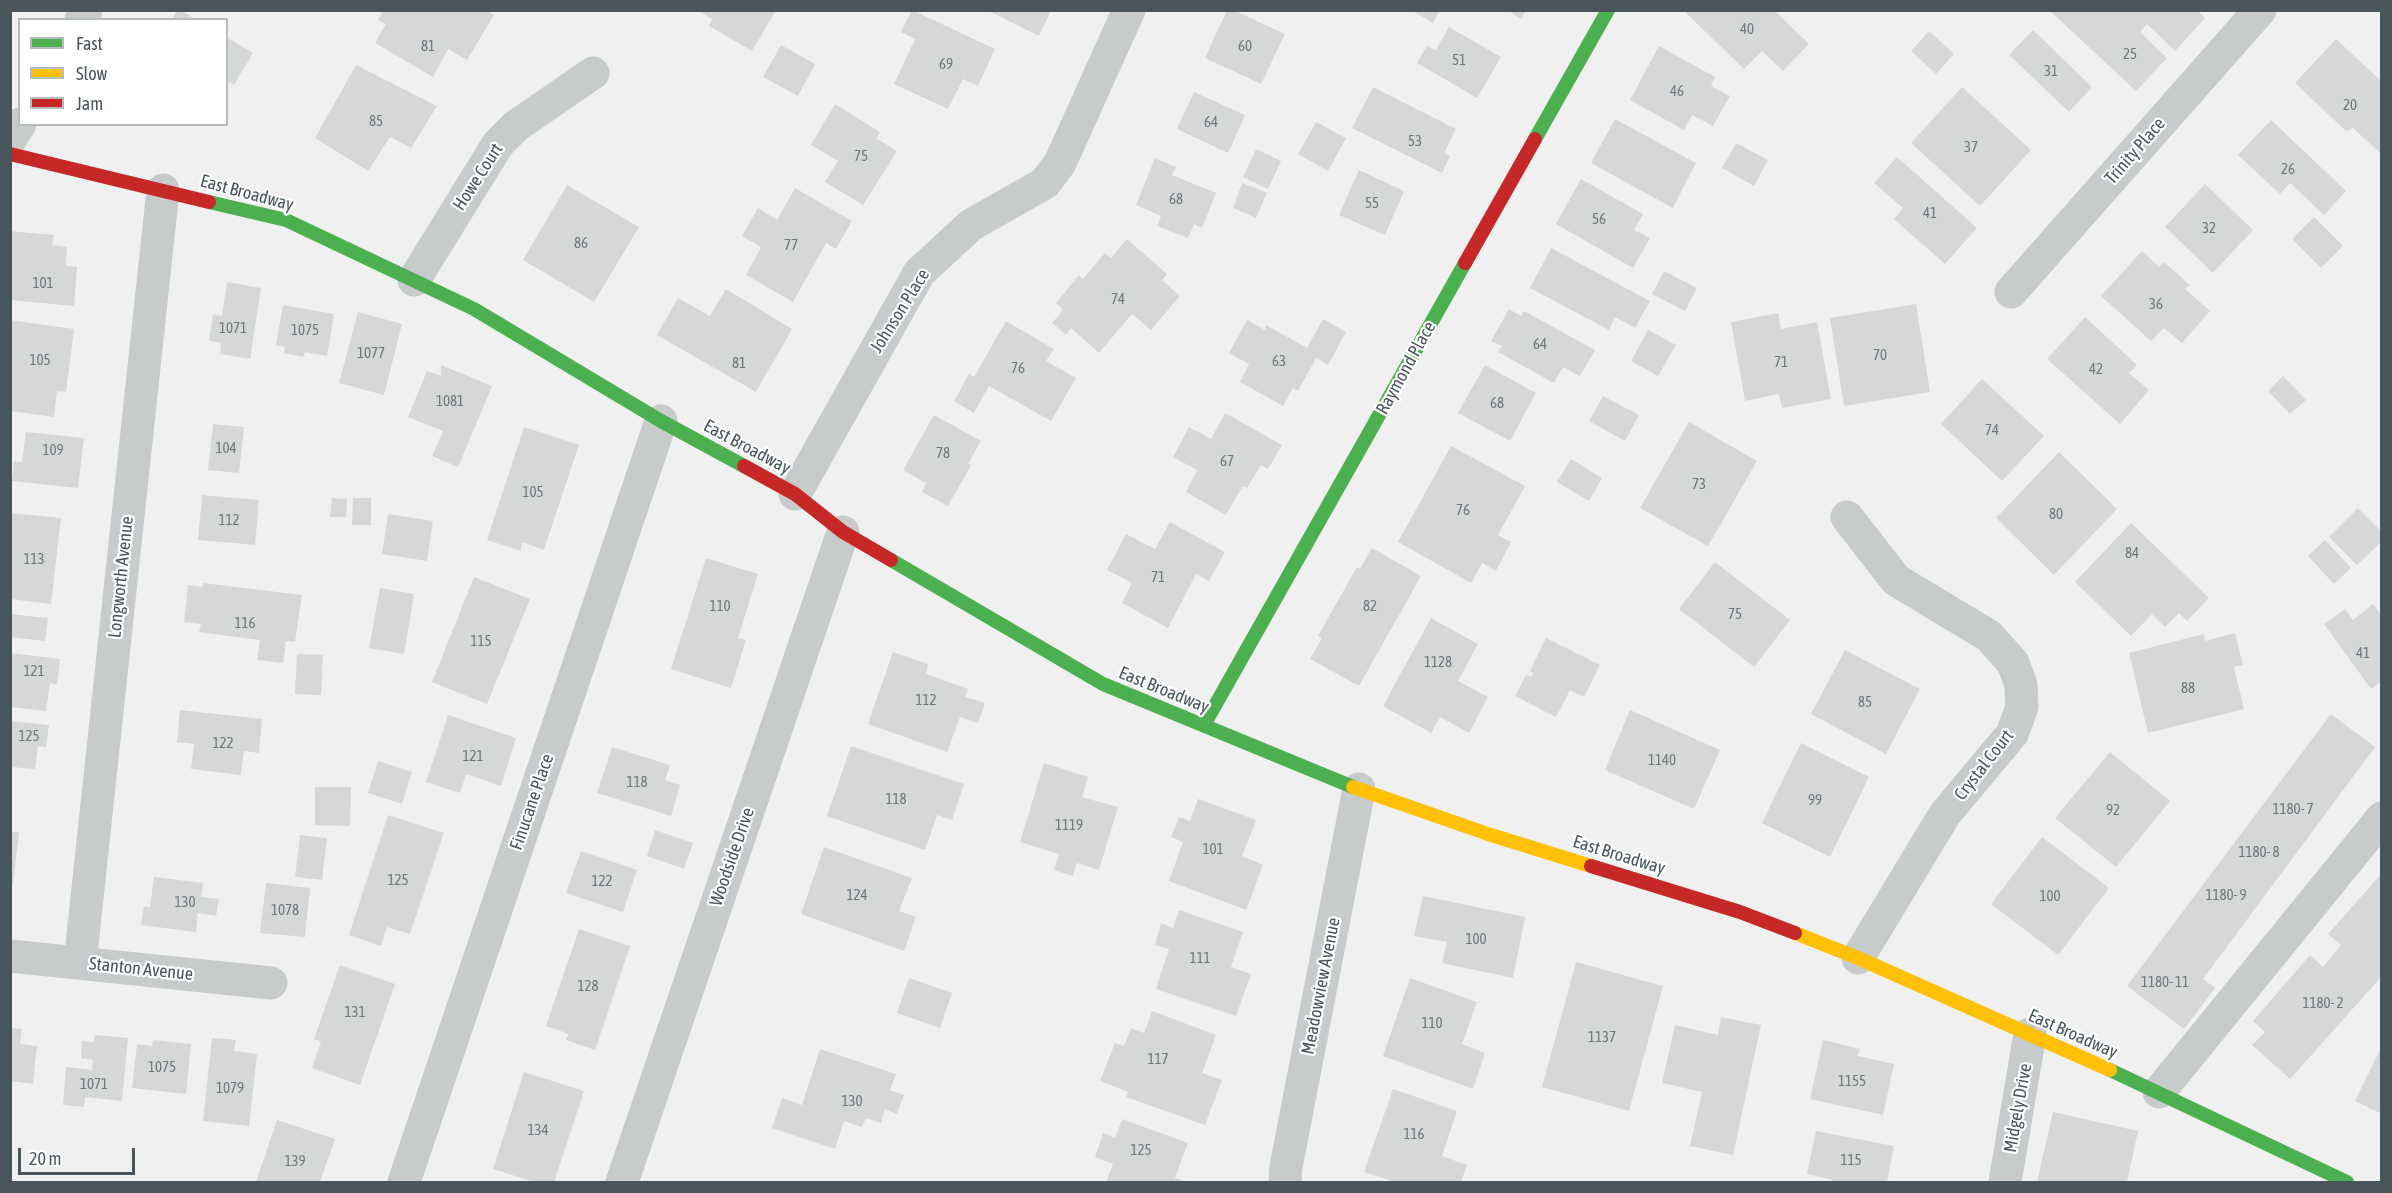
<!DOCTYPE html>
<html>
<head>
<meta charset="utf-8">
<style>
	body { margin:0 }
	#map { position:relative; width:2392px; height:1193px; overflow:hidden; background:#f0f0f0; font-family:"Asap Condensed",sans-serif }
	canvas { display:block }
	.frame { position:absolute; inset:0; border:12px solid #48555b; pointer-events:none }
	.legend { position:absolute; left:18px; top:18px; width:210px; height:108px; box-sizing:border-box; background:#fff; border:2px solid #b6bbbd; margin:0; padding:8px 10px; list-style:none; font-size:18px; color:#48555b }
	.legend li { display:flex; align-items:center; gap:12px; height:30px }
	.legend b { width:30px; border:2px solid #b6bbbd }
	.scale { position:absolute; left:18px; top:1148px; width:117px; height:27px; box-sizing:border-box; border:3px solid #48555b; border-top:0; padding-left:8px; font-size:18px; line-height:21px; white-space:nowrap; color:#48555b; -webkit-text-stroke:4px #fff; paint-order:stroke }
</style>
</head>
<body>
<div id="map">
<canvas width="2392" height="1193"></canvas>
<div class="frame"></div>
<ul class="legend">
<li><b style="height:8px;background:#4caf50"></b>Fast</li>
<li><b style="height:8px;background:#ffc107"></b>Slow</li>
<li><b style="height:8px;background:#c62828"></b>Jam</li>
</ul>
<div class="scale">20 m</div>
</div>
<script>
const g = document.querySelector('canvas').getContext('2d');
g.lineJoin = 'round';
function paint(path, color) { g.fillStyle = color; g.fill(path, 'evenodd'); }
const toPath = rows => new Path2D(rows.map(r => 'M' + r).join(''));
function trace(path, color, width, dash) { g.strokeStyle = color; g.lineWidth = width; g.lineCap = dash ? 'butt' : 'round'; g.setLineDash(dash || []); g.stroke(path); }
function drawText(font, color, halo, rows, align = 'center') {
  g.font = font + ' "Asap Condensed",sans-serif'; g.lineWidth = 4.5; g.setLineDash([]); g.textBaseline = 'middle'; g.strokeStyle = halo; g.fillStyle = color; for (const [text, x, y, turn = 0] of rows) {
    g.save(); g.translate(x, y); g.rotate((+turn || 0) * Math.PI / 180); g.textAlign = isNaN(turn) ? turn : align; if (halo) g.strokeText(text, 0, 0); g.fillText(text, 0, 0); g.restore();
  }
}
const building = toPath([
	[177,10,181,10,196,20,172,20],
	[383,10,486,10,494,15,467,60,448,49,433,77,375,43,386,24,378,20],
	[697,10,776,10,752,51,709,26,712,19],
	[912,10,995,49,978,86,963,79,948,109,894,84,915,39,901,32],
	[987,10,1051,10,1039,36],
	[1227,10,1233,10,1285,34,1261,84,1205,58],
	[1411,10,1440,10,1433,23],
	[1507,10,1526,10,1521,19],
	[1689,10,1774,10,1809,44,1783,71,1762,51,1744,69,1686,13],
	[2049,10,2197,10,2205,18,2175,51,2147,24,2140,32,2167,58,2136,91],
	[1449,27,1501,57,1477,98,1417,63,1427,46,1436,50],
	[2033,30,2092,87,2069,112,2009,55],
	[1929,31,1954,54,1936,74,1911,51],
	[226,37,253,53,234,85,226,81],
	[2336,39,2382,82,2382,155,2353,128,2346,131,2295,83],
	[781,45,815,64,798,96,763,77],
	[1659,46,1715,77,1711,86,1730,96,1713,126,1692,115,1684,130,1630,100],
	[356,65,437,106,411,148,390,137,368,171,315,138],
	[1373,87,1456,129,1444,153,1450,156,1442,173,1352,128],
	[1962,87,2031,150,1980,206,1911,143],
	[1194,92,1245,115,1228,153,1177,129],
	[835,104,880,132,876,138,897,151,863,205,825,182,838,161,811,145],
	[1615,119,1696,163,1673,208,1591,163],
	[2271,120,2346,191,2324,215,2290,183,2280,194,2238,155],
	[1316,122,1346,138,1328,171,1298,154],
	[1736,143,1768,160,1754,186,1722,168],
	[1256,149,1281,161,1268,189,1243,177],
	[1897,157,1977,228,1945,264,1894,219,1903,208,1874,183],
	[1155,158,1176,167,1172,175,1216,193,1202,228,1194,224,1188,238,1157,226,1161,216,1136,205],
	[1359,170,1404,191,1385,235,1339,215],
	[1581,179,1643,214,1634,230,1650,238,1633,268,1556,224],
	[1242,183,1267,193,1256,218,1233,208],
	[2205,184,2253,230,2213,273,2165,227],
	[567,185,639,227,594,302,523,260],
	[795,188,852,221,836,249,826,243,793,302,746,275,761,247,742,236,758,208,777,220],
	[2314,217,2343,246,2321,268,2292,239],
	[10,231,54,235,52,245,67,247,66,266,77,267,74,306,10,300],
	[1127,239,1167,274,1162,280,1180,296,1151,330,1132,314,1099,353,1071,328,1066,335,1052,323,1063,310,1056,303,1079,275,1083,279,1105,253,1111,258],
	[1551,248,1650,301,1635,328,1615,317,1609,330,1530,288],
	[2142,251,2159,267,2164,262,2190,285,2185,289,2210,311,2182,343,2164,328,2151,341,2101,296],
	[1664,271,1697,288,1685,311,1652,294],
	[227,282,261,288,250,359,220,354,221,343,209,341,213,315,222,316],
	[726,289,792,329,756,392,657,335,678,298,710,316],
	[1916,304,1930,392,1844,406,1830,318],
	[283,305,334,314,327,356,305,352,303,357,284,353,285,347,276,345],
	[1509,309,1521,316,1524,311,1595,350,1580,376,1563,367,1554,383,1498,352,1502,346,1491,341],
	[358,312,402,324,384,395,339,383],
	[1778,313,1781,329,1817,322,1831,399,1782,408,1779,394,1745,401,1731,322],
	[2085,317,2137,365,2129,373,2149,390,2120,424,2047,359],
	[1323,319,1346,332,1328,365,1316,358,1298,391,1293,388,1283,406,1240,382,1249,364,1229,353,1247,320,1265,330,1266,325,1307,348],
	[10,320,74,329,66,392,57,391,54,417,10,411],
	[1006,321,1054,349,1046,361,1076,378,1051,421,989,386,974,413,954,401,969,374,974,377],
	[1648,330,1676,345,1658,376,1631,361],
	[441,365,492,386,458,467,432,456,443,431,408,417,427,371,441,376],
	[1485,365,1536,393,1510,441,1458,413],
	[2283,376,2306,400,2290,414,2268,391],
	[1982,379,2044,436,2002,481,1941,424],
	[1603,396,1639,415,1625,441,1589,421],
	[1225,413,1282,445,1268,469,1261,465,1247,488,1243,486,1226,515,1186,492,1197,470,1173,457,1189,427,1211,439],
	[934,415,981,441,968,464,971,465,948,506,922,492,926,483,903,470],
	[1689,422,1757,461,1708,546,1640,508],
	[213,424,244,427,239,473,208,470],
	[524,427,579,445,544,550,522,542,521,551,487,540],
	[26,432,84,438,78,488,12,481,14,461,22,462],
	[1451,446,1525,486,1498,535,1511,542,1496,571,1482,563,1471,583,1398,542],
	[2059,452,2117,509,2054,575,1996,518],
	[1571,459,1602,478,1589,501,1557,482],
	[202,495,259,500,255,545,198,540],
	[332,498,347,499,346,517,330,517],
	[353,498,371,498,371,525,352,525],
	[2358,508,2382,532,2382,541,2357,565,2329,537],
	[10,513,61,518,51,604,10,599],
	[388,514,433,521,427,561,382,554],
	[1170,522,1225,552,1209,581,1196,574,1168,628,1122,603,1132,583,1107,570,1126,534,1155,549],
	[2131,523,2209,598,2187,621,2179,613,2165,627,2152,614,2131,636,2075,582],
	[2325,540,2351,568,2334,584,2308,556],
	[1372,548,1421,576,1359,686,1310,659,1322,638,1318,636,1357,567,1360,569],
	[706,558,758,574,738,638,746,640,731,688,671,669],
	[1715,562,1790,620,1754,667,1679,609],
	[474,577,530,599,487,704,432,682],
	[203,583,302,595,295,642,286,641,283,663,257,660,260,640,199,632,201,624,184,622,188,585,203,587],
	[380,588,414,594,404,654,369,648],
	[2373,604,2382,616,2382,681,2371,689,2324,624,2345,609,2353,620],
	[10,614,48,618,45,641,10,637],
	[1431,618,1478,644,1458,681,1488,697,1469,733,1440,717,1431,733,1383,706],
	[2235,633,2243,665,2234,667,2244,709,2148,733,2129,653,2204,634,2205,641],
	[1546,638,1600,665,1584,697,1570,690,1556,717,1515,696,1526,675,1532,677,1533,673,1530,671],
	[1845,650,1920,689,1886,754,1811,714],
	[893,652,928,664,926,674,968,689,965,697,985,703,978,723,960,717,947,752,868,724],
	[10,653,60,659,57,685,50,683,46,711,10,707],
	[297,654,323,655,321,695,295,694],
	[180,710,262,719,259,753,244,751,241,775,191,769,194,744,177,742],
	[1630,710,1720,750,1694,809,1605,770],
	[2331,714,2375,747,2203,979,2215,988,2184,1029,2127,986],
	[448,715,516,738,501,786,466,774,460,793,426,782],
	[10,721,49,725,46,747,38,746,35,769,10,767],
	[1801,743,1869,777,1830,857,1762,823],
	[851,746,964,784,952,820,937,815,925,850,827,816],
	[612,747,670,765,665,780,680,785,671,816,597,793],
	[2110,752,2170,801,2116,867,2055,818],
	[378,761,412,772,402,804,368,793],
	[1044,763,1088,777,1082,797,1118,807,1099,870,1077,863,1073,876,1054,870,1059,854,1020,842],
	[315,787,351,787,350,826,315,825],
	[1198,799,1256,820,1242,856,1263,865,1246,910,1169,881,1183,842,1171,837,1179,817,1190,821],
	[388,815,444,833,410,934,387,927,381,946,349,935],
	[655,830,693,843,684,869,647,856],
	[10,832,19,832,13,884,10,884],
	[300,835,327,838,322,880,295,877],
	[2042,837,2109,888,2058,955,1991,904],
	[824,847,912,878,899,911,916,917,904,951,801,914],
	[581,851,637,870,623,912,566,893],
	[2382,873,2382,976,2290,1079,2252,1045,2265,1032,2253,1021,2310,955,2323,967,2341,945,2328,934],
	[154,877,203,883,201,897,219,899,216,916,198,913,196,932,141,925,144,906,150,907],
	[266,883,310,888,305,937,260,933],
	[1423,896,1525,917,1513,978,1442,963,1447,942,1414,936],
	[1179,910,1243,932,1231,967,1251,974,1236,1016,1156,989,1169,949,1155,945,1161,923,1173,928],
	[579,929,630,946,595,1050,566,1040,569,1034,546,1026],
	[1576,962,1663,986,1629,1111,1542,1087],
	[340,965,395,984,360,1085,312,1068,321,1042,314,1039],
	[909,978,952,993,940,1028,897,1013],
	[1410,978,1477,1002,1462,1044,1485,1053,1473,1089,1383,1056],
	[1152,1011,1216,1035,1202,1073,1222,1080,1205,1125,1126,1097,1128,1092,1100,1081,1115,1043,1124,1046,1131,1028,1144,1033],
	[1721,1017,1761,1025,1733,1155,1690,1146,1702,1092,1662,1083,1675,1025,1718,1035],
	[10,1028,22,1029,20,1044,37,1046,33,1084,10,1081],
	[95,1035,128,1038,122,1101,85,1097,84,1107,63,1105,66,1067,92,1070,93,1060,81,1058,82,1041,94,1042],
	[212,1038,236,1040,234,1051,257,1054,249,1126,203,1121],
	[153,1040,191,1044,186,1094,132,1088,137,1044,152,1046],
	[1823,1040,1860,1049,1858,1056,1894,1064,1883,1115,1810,1099],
	[2382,1046,2382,1114,2355,1101],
	[820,1049,896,1074,890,1090,904,1095,897,1114,885,1109,881,1123,866,1118,862,1127,844,1121,835,1149,772,1128,782,1098,802,1105],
	[524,1072,584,1091,554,1182,534,1182,493,1169],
	[1393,1089,1457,1111,1442,1156,1467,1165,1461,1182,1395,1182,1364,1172],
	[2053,1112,2138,1131,2127,1182,2037,1182],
	[1122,1119,1188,1143,1175,1178,1188,1182,1106,1182,1113,1164,1095,1157,1103,1133,1115,1138],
	[277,1120,335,1139,320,1182,256,1182],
	[1816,1131,1894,1146,1887,1182,1832,1182,1832,1180,1807,1174]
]);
const street = toPath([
	[81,20,86,10],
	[10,140,20,124],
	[414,280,498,144,516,126,593,73],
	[2011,292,2260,10],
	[795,494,919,273,971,225,1045,183,1060,163,1129,10],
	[1847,517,1896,580,1989,636,2013,663,2021,685,2022,707,2012,734,1945,814,1858,958],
	[10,956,271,983],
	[80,963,163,190],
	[2159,1092,2382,818],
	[404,1182,661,421],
	[622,1182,843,532],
	[1285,1182,1286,1167,1359,789],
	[2005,1182,2030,1034]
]);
const fast = toPath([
	[1535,139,1608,10],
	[209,202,286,220,474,309,661,421,744,466],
	[891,560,1103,684,1353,787],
	[1204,725,1465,263],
	[2110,1070,2347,1182]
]);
const slow = toPath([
	[1353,787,1488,834,1591,866],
	[1795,933,1858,958,2110,1070]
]);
const jam = toPath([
	[10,154,209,202],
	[1465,263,1535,139],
	[744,466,795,494,843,532,891,560],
	[1591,866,1740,912,1795,933]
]);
const numberNames = [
	["40",1747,29],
	["81",428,46],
	["60",1245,46],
	["25",2130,54],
	["51",1459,60],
	["69",946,64],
	["31",2051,71],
	["46",1677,91],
	["20",2350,105],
	["85",376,121],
	["64",1211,122],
	["53",1415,141],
	["37",1971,147],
	["75",861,156],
	["26",2288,169],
	["68",1176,199],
	["55",1372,203],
	["41",1930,213],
	["56",1599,219],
	["32",2209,228],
	["86",581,243],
	["77",791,245],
	["101",43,283],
	["74",1118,299],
	["36",2156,304],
	["1071",233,328],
	["1075",305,330],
	["64",1540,344],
	["1077",371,353],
	["70",1880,355],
	["105",40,360],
	["63",1279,361],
	["71",1781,362],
	["81",739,363],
	["76",1018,368],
	["42",2096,369],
	["1081",450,401],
	["68",1497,403],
	["74",1992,430],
	["104",226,448],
	["109",53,450],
	["78",943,453],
	["67",1227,461],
	["73",1699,484],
	["105",533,492],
	["76",1463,510],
	["80",2056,514],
	["112",229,520],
	["84",2132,553],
	["113",34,559],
	["71",1158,577],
	["110",720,606],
	["82",1370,606],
	["75",1735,614],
	["116",245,623],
	["115",481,641],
	["41",2363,653],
	["1128",1438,662],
	["121",34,671],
	["88",2188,688],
	["112",926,700],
	["85",1865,702],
	["125",29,736],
	["122",223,743],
	["121",473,756],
	["1140",1662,760],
	["118",637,782],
	["118",896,799],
	["99",1815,800],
	["1180- 7",2293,809],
	["92",2113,810],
	["1119",1069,825],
	["101",1213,849],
	["1180- 8",2259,852],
	["125",398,880],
	["122",602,881],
	["124",857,895],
	["1180- 9",2226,895],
	["100",2050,896],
	["130",185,902],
	["1078",285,910],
	["100",1476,939],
	["111",1200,958],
	["1180- 11",2165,982],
	["128",588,986],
	["1180- 2",2323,1003],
	["131",355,1012],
	["110",1432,1023],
	["1137",1602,1037],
	["117",1158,1059],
	["1075",162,1067],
	["1155",1852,1081],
	["1071",94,1084],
	["1079",230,1088],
	["130",852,1101],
	["134",538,1130],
	["116",1414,1134],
	["125",1141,1150],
	["115",1851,1160],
	["139",295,1161]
];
const streetNames = [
	["Trinity Place",2135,151,-49],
	["Howe Court",478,177,-57],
	["East Broadway",247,193,15],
	["Johnson Place",900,311,-58],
	["Raymond Place",1406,368,-61],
	["East Broadway",747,447,28],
	["Longworth Avenue",121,577,-84],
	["East Broadway",1164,690,22],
	["Crystal Court",1984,765,-52],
	["Finucane Place",532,802,-71],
	["East Broadway",1619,855,17],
	["Woodside Drive",732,857,-71],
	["Stanton Avenue",141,969,6],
	["Meadowview Avenue",1321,986,-79],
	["East Broadway",2073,1034,24],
	["Midgely Drive",2018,1108,-80]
];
paint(building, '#d6d8d8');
trace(street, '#c7cbcc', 33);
trace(fast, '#4caf50', 14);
trace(slow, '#ffc107', 14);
trace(jam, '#c62828', 14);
drawText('15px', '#6d777c', null, numberNames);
drawText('18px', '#48555b', '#fff', streetNames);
</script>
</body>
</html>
